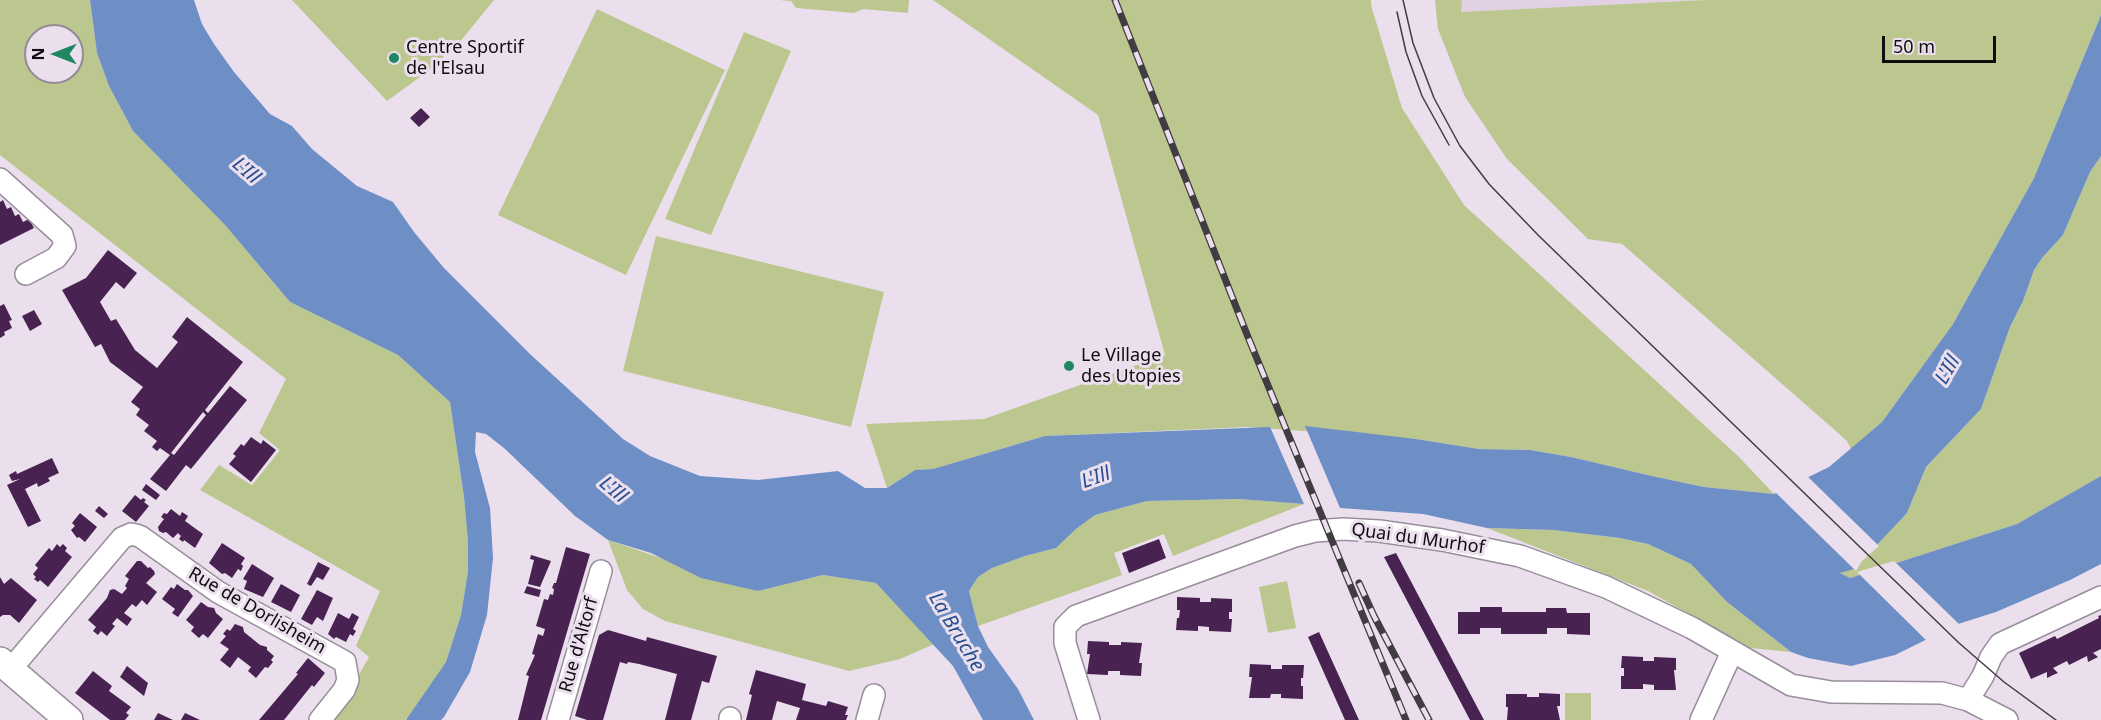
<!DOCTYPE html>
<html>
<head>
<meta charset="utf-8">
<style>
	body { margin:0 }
	#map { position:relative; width:2101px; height:720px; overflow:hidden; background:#ebdfee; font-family:"Noto Sans",sans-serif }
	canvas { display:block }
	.north { position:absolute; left:24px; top:24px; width:60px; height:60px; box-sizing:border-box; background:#ebdfee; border:2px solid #938b95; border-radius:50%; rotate:270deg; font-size:16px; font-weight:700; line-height:24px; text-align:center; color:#100c10 }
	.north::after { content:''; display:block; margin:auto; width:21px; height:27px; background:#208661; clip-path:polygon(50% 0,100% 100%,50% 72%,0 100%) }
	.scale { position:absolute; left:1882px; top:36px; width:114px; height:27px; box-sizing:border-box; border:3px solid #100c10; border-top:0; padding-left:8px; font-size:18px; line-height:21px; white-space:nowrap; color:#100c10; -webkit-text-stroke:4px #ebdfee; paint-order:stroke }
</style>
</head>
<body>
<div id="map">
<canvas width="2101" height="720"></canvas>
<div class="north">N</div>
<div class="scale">50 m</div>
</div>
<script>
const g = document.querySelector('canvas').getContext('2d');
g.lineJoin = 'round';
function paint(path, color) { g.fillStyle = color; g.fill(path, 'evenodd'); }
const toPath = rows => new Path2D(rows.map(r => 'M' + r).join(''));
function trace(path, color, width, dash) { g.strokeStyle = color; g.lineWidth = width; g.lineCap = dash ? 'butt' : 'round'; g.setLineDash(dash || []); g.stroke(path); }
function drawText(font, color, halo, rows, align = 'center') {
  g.font = font + ' "Noto Sans",sans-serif'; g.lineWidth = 6; g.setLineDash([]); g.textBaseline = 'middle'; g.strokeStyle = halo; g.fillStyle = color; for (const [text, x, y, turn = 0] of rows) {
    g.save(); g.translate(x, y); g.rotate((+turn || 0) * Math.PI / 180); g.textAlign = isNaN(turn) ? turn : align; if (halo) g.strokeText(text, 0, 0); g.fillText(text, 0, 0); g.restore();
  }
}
const built = toPath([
	[1462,0,1705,0,1461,12]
]);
const green = toPath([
	[0,0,90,0,97,53,109,86,133,131,225,225,290,302,398,355,450,402,464,497,468,542,468,571,461,615,446,662,412,714,405,720,333,720,369,657,356,646,380,591,200,490,219,465,252,485,280,450,259,433,286,379,0,155],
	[36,36,72,36,72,72,36,72],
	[292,0,494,0,459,43,427,72,387,101],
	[779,0,909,0,908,13,863,9,854,13,796,8,791,1],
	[933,0,1371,0,1371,5,1402,108,1464,205,1738,456,1774,494,1704,487,1652,476,1571,457,1530,450,1479,449,1416,439,1247,427,1045,436,933,469,915,470,887,488,866,424,984,419,1165,355,1098,115],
	[1435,0,1462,0,1461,12,1705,0,2101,0,2101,15,2034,178,1953,324,1882,422,1851,449,1847,441,1829,425,1622,244,1588,239,1507,159,1465,97,1438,29],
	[597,9,725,70,626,275,498,215],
	[744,32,791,51,711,235,665,219],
	[2101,156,2101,476,2017,524,1850,578,1840,573,1854,568,1860,559,1907,513,1926,467,1981,409,2010,327,2023,301,2034,270,2042,258,2063,235,2090,172],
	[656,236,884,292,851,427,623,371],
	[1239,499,1304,504,1173,556,1164,534,1114,553,1122,575,978,626,969,591,978,577,992,568,1025,556,1056,548,1076,529,1095,515,1147,501],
	[1487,528,1553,530,1620,538,1648,544,1691,564,1727,602,1791,652,1750,648,1648,591],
	[608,540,758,591,823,575,876,583,934,644,900,659,849,671,665,621,643,609,627,590],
	[1287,581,1296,628,1268,633,1259,587],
	[1565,693,1591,693,1591,720,1565,720]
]);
const water = toPath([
	[90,0,194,0,202,24,214,44,234,72,270,114,292,126,312,149,357,186,393,202,414,232,444,268,531,355,623,439,650,456,700,476,758,480,838,471,865,488,887,488,915,470,933,469,1045,436,1270,427,1304,504,1239,499,1147,501,1095,515,1076,529,1056,548,1025,556,992,568,978,577,969,591,978,626,988,647,1018,689,1034,720,983,720,953,666,876,583,823,575,758,591,701,578,651,553,608,540,575,516,504,448,486,434,476,432,475,452,490,508,493,558,487,615,470,672,444,717,441,720,406,720,446,662,461,615,468,571,468,542,464,497,450,402,398,355,290,302,225,225,133,131,109,86,97,53],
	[2101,15,2101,156,2090,172,2063,235,2042,258,2034,270,2023,301,2010,327,1981,409,1926,467,1907,513,1854,569,1840,573,1850,578,2017,524,2101,476,2101,564,2070,580,1996,612,1958,624,1895,655,1851,666,1808,658,1791,652,1727,602,1691,564,1648,544,1620,538,1553,530,1487,528,1423,514,1340,508,1305,426,1416,439,1479,449,1530,450,1571,457,1652,476,1704,487,1774,494,1829,467,1882,422,1953,324,2034,178]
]);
const pier = toPath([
	[1806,475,1879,546,1862,561,1856,571,1774,491],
	[1894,561,1961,626,1928,642,1857,572]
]);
const building = toPath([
	[421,108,430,117,419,127,410,118],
	[3,200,7,209,11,207,15,216,19,214,23,222,29,219,34,228,0,245,0,202],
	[108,250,137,273,124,289,116,282,100,302,111,321,116,319,135,350,157,368,178,342,172,337,187,317,243,362,205,410,208,413,230,386,247,400,191,469,186,465,166,491,150,479,170,455,160,448,157,451,152,447,157,441,144,431,149,425,136,415,140,409,131,402,143,387,110,362,101,344,95,347,62,290,86,278],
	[203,412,206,415,174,455,171,453],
	[4,304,12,320,9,321,12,328,4,332,5,335,0,338,0,306],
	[34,310,42,324,30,331,22,316],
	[251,437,261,444,263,440,276,450,251,482,229,464,236,456,233,454,241,444,244,446],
	[52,458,59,473,48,478,50,481,38,487,37,483,25,489,41,521,28,527,7,485,20,479,12,481,9,475,16,471,17,474],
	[146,484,160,495,156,500,142,490],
	[135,495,141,500,143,498,146,500,144,502,149,506,136,522,122,511],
	[99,506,108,514,104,518,95,511],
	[171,509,180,516,182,512,188,516,185,521,203,534,195,548,184,540,183,542,179,539,181,536,178,533,173,538,166,532,163,533,159,531,158,527,164,519,161,517,164,513,167,514],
	[80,513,97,527,85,542,79,537,77,538,71,530,75,526,72,523],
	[1159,539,1166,558,1129,573,1122,553],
	[222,543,245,558,241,564,243,566,241,571,238,569,232,578,225,573,222,574,209,563],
	[57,544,60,547,63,544,67,548,65,551,72,557,48,587,40,580,38,582,34,579,36,577,33,574,38,568,35,565,49,548,52,551],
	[566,547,590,554,541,720,518,720,529,676,526,675,535,655,532,654,538,634,543,636,545,629,536,626,544,599,548,600,550,594,553,595,554,589,552,588,554,583,556,583],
	[1396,553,1484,720,1470,720,1384,557],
	[531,555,551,561,540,587,528,584,534,560,530,559],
	[137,561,141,561,148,568,150,567,154,571,155,574,146,583,157,592,147,605,142,600,136,607,132,604,124,613,132,619,127,626,117,618,112,624,115,626,107,636,101,631,98,635,93,631,96,627,88,620,107,598,110,590,114,589,122,594,127,588,125,586,129,579,125,576],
	[318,562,330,568,323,580,317,577,311,586,307,584],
	[252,564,274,578,263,597,244,589,247,581,243,579],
	[0,577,4,584,11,578,37,600,19,623,10,615,3,615,0,617],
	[177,584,185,590,188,590,193,596,178,617,172,613,175,609,162,599,171,587,174,589],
	[281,584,300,595,291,612,271,602],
	[527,586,541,590,539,597,524,593],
	[317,590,333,598,323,621,317,617,312,625,301,619],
	[1177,597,1200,598,1200,602,1211,602,1211,598,1232,599,1232,612,1229,612,1229,619,1232,619,1231,632,1209,631,1209,627,1198,626,1198,631,1176,630,1177,618,1179,618,1180,610,1177,610],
	[201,602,208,607,214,608,216,613,223,619,208,638,203,634,199,638,191,631,194,627,186,620],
	[1480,607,1502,607,1502,612,1546,612,1546,608,1566,608,1567,613,1590,613,1590,635,1567,634,1567,628,1547,628,1547,634,1501,634,1501,628,1480,628,1480,634,1458,634,1458,612,1480,612],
	[338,613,349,619,352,613,359,617,353,629,356,631,353,636,350,634,346,642,336,637,334,639,328,634],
	[2101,615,2101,649,2093,653,2098,657,2088,662,2087,656,2069,665,2067,661,2053,668,2058,673,2053,675,2047,678,2047,672,2031,679,2019,653,2055,636,2057,639,2099,618,2098,616],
	[235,624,243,627,244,632,260,645,267,647,267,650,274,656,271,660,273,662,268,668,265,667,256,678,248,671,251,667,238,657,230,668,220,660,229,649,220,643,226,636,223,634,227,629,230,631],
	[608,630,646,641,647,637,717,656,709,683,702,681,691,720,665,720,677,674,639,664,628,662,627,664,620,662,603,720,587,720,575,716,599,635],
	[1319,632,1359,720,1345,720,1308,637],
	[1088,641,1109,642,1109,645,1121,645,1121,642,1142,643,1139,663,1142,663,1141,676,1120,675,1120,671,1108,671,1108,675,1087,674,1090,654,1087,654],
	[1622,656,1643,657,1643,661,1654,661,1654,657,1676,658,1676,670,1674,670,1676,690,1654,690,1654,685,1643,684,1643,689,1621,689,1621,676,1624,676,1624,668,1621,668],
	[308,658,325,673,314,687,312,685,284,720,259,720,298,674,296,673],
	[1250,664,1271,665,1271,669,1282,669,1282,665,1304,665,1303,678,1301,678,1301,686,1303,686,1303,699,1281,698,1281,694,1271,694,1270,698,1249,698,1252,677,1249,677],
	[127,666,148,683,144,696,120,677],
	[756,670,806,684,802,700,826,706,828,701,848,707,845,715,848,715,846,720,796,720,800,708,777,701,772,720,746,720,752,695,749,694],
	[93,671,112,686,109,691,131,707,126,713,129,715,125,720,110,720,75,693],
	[1539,693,1560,694,1560,706,1557,706,1560,720,1507,720,1508,707,1506,707,1506,694,1527,694,1527,697,1539,697],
	[158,713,173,720,154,720],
	[185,713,200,720,181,720]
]);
const minor = toPath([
	[0,179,62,235,65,246,56,258,26,274],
	[10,670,122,538,131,534,136,535,141,537,218,592,345,662,348,680,344,690,320,720],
	[1968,700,1983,676,1991,657,2000,644,2101,597],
	[558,720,601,571],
	[730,720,730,718],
	[867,720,874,695],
	[1089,720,1065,643,1065,627,1076,616,1295,536,1315,531,1343,529,1379,531,1442,540,1520,556,1606,587,1692,628,1791,685,1831,692,1942,693,1968,700,2007,720],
	[1701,720,1732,652]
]);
const major = toPath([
	[0,661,69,720]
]);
const tram = toPath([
	[1403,0,1413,43,1434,98,1460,146,1489,184,1538,235,1959,643,2004,682,2056,720],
	[1397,12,1406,52,1422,96,1449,145]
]);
const rail = toPath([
	[1115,0,1248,337,1406,720],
	[1359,583,1374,616,1429,720]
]);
const markers = [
	[394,58,6,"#208661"],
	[1069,366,6,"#208661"]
];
const poiNames = [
	["Centre Sportif",406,48],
	["de l'Elsau",406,69],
	["Le Village",1081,356],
	["des Utopies",1081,377]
];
const streetNames = [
	["Quai du Murhof",1418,539,8],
	["Rue de Dorlisheim",257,611,30],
	["Rue d'Altorf",579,645,-74]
];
const waterNames = [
	["L'Ill",246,171,41],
	["L'Ill",1948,370,-60],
	["L'Ill",1096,478,-19],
	["L'Ill",613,490,40],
	["La Bruche",956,632,59]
];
paint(built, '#e2d1e5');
paint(green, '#bcc78f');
paint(water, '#6d8fc5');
paint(pier, '#ebdfee');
paint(building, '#482250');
trace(minor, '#988e9b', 24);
trace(major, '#988e9b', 30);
trace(minor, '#fff', 21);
trace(major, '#fff', 27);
trace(tram, '#413b42', 1.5);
trace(rail, '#413b42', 7);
trace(rail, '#ebdfee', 4.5, [14]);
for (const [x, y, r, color] of markers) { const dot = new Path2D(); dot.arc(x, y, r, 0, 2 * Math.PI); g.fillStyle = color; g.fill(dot); trace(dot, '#ebdfee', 2); }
drawText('18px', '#100c10', '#ebdfee', poiNames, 'left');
drawText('18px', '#100c10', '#ebdfee', streetNames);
drawText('italic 20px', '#244e91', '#ebdfee', waterNames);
</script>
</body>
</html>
